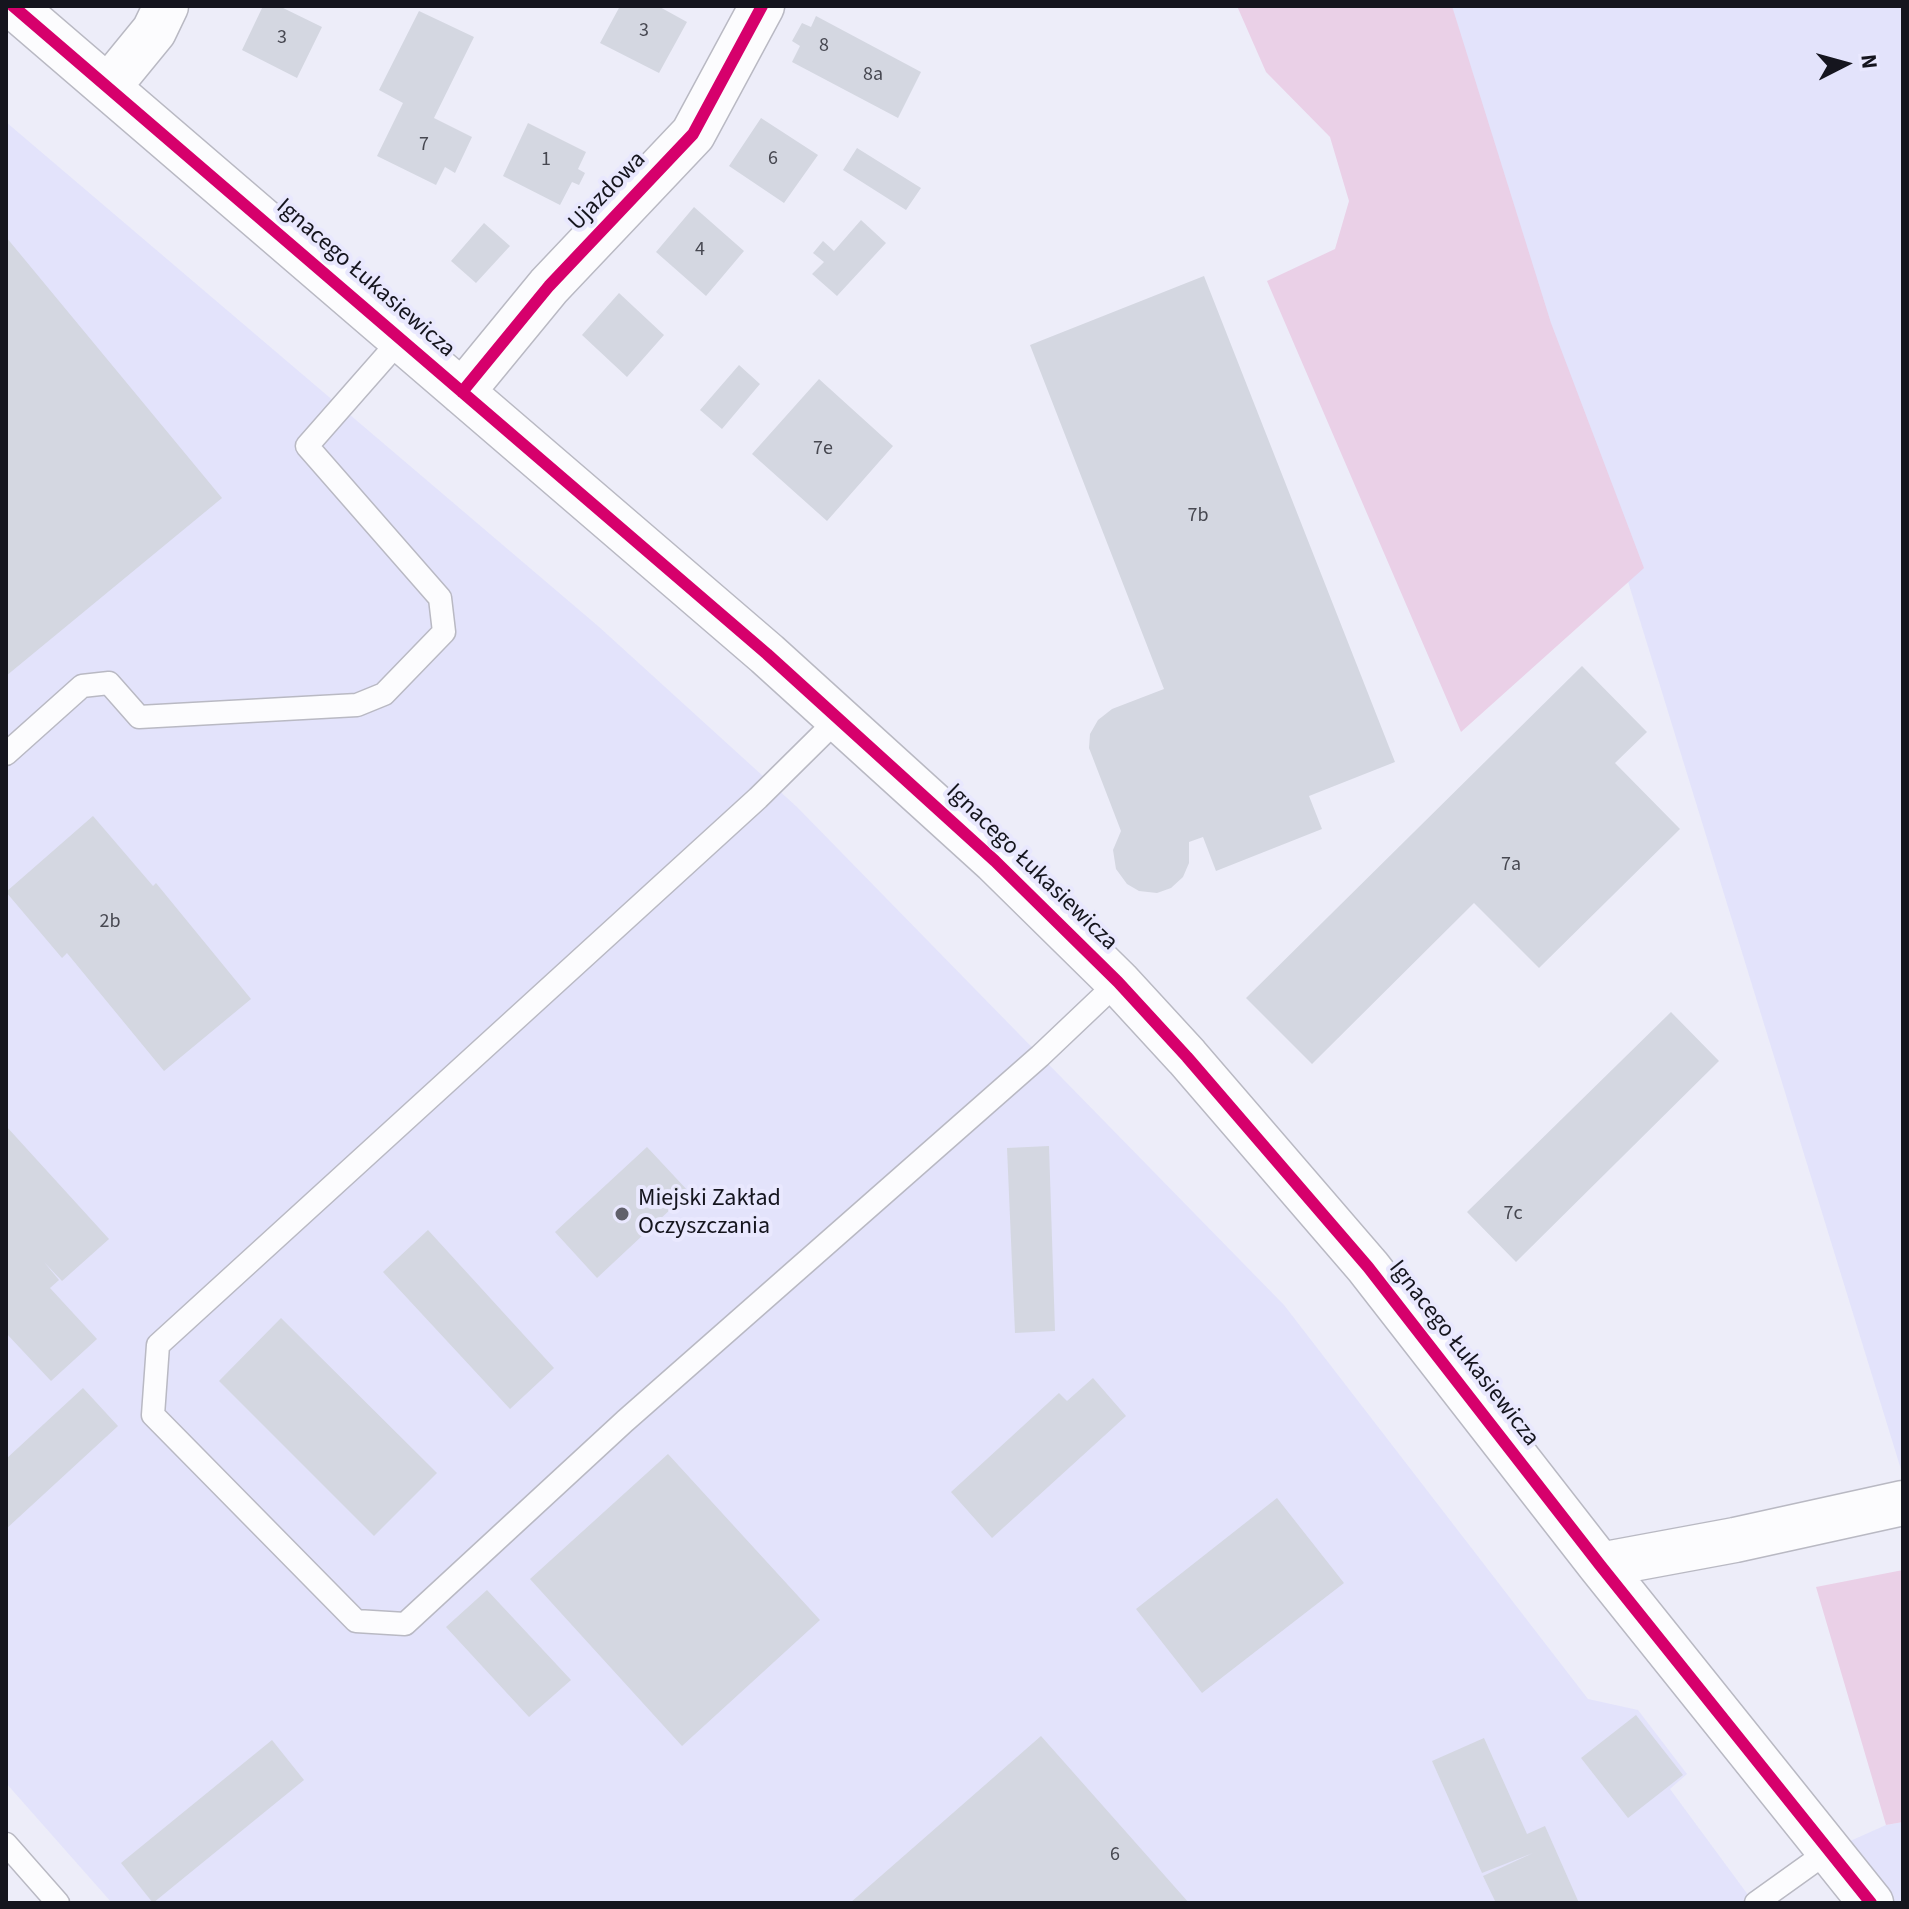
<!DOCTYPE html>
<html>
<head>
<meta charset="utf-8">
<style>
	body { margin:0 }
	#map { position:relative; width:1909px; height:1909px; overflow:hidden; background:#ededf9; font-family:"Source Sans 3",sans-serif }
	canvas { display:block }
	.frame { position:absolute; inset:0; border:8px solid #15151e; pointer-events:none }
	.north { position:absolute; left:1805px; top:24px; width:80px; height:80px; -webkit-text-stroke:6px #e9e8fe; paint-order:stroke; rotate:84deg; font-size:22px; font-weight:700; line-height:32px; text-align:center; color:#15151e }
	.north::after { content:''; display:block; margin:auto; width:28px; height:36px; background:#15151e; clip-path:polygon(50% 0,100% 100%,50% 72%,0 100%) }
</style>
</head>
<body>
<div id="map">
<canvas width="1909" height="1909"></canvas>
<div class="frame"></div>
<div class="north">N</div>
</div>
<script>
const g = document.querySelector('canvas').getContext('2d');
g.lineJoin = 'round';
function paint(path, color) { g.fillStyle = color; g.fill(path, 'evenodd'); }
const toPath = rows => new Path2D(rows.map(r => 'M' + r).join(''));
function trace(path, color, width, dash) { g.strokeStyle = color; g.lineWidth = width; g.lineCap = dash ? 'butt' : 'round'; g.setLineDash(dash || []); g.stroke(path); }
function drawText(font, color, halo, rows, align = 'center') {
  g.font = font + ' "Source Sans 3",sans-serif'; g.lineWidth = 8; g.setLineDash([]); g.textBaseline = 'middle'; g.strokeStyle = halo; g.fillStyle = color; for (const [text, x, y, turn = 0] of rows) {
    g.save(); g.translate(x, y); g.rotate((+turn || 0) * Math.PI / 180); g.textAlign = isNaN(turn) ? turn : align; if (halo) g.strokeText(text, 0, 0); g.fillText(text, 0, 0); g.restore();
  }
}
const built = toPath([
	[1451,6,1903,6,1903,1476],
	[6,122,598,626,797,807,1284,1305,1588,1699,1638,1710,1687,1774,1670,1789,1754,1903,112,1903,6,1783],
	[1903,1822,1903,1903,1871,1903,1830,1850,1886,1825]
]);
const green = toPath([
	[1237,6,1452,6,1551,323,1644,568,1461,732,1267,281,1335,249,1349,201,1330,137,1266,72],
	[1903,1570,1903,1822,1886,1825,1816,1587]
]);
const building = toPath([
	[263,6,279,6,322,27,297,78,242,50],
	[620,6,658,6,687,22,659,73,600,43],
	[419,11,474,37,434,118,472,137,455,173,445,167,436,185,377,156,403,103,379,90],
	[816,16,921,72,898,118,792,62,800,46,792,41,802,23,811,27],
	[761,118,818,155,784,203,729,166],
	[528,123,586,152,578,169,585,173,579,185,572,182,560,205,503,176],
	[857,148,921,188,906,210,843,170],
	[694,207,744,251,706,296,656,252],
	[861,220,886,243,837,296,812,274,824,262,813,253,823,241,834,251],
	[484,223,510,246,476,283,451,261],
	[6,237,222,498,6,676],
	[1204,276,1395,762,1309,796,1322,829,1216,871,1203,837,1189,842,1189,863,1183,877,1171,888,1157,893,1139,891,1127,884,1116,869,1113,850,1121,831,1089,748,1090,734,1098,720,1112,709,1164,689,1030,345],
	[619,293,664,335,627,377,582,335],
	[739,365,760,384,722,429,700,410],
	[819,379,893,446,827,521,752,454],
	[1582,666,1647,732,1615,763,1680,829,1539,968,1474,903,1312,1064,1246,998],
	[93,816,153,886,156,883,251,999,164,1071,67,953,62,958,6,892],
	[1671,1012,1719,1061,1516,1262,1467,1212],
	[6,1126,109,1239,62,1281,44,1262,59,1280,50,1288,97,1339,51,1381,6,1333],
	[1049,1146,1055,1331,1015,1333,1007,1148],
	[647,1147,689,1192,597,1278,555,1232],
	[428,1230,554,1368,510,1409,383,1272],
	[281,1318,437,1473,374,1536,219,1381],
	[1093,1378,1126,1416,992,1538,951,1492,1059,1393,1067,1401],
	[83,1388,118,1426,6,1529,6,1459],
	[668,1454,820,1620,682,1746,530,1579],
	[1277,1498,1344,1583,1202,1693,1136,1609],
	[487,1590,571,1680,529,1717,446,1627],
	[1636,1715,1683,1775,1628,1818,1581,1758],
	[1041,1736,1189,1903,850,1903],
	[1484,1738,1527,1834,1545,1826,1579,1903,1496,1903,1483,1876,1533,1853,1482,1873,1432,1761],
	[272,1740,304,1780,153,1903,121,1863]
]);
const lane = toPath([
	[838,719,758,798,158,1345,153,1415,356,1621,405,1624,625,1421,1040,1056,1118,982],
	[6,754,82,686,109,683,139,717,357,705,384,694,444,632,440,598,307,446,401,339],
	[6,1844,58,1903],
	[1756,1903,1830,1850]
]);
const street = toPath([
	[13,6,767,654,995,861,1118,982,1187,1057,1368,1267,1600,1565,1871,1903],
	[109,86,154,31,166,6],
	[462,392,549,286,693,134,762,6],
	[1600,1565,1735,1540,1903,1503]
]);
const cycleway = toPath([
	[13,6,767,654,995,861,1118,982,1187,1057,1368,1267,1600,1565,1871,1903],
	[462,392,549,286,693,134,762,6]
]);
const markers = [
	[622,1214,8,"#61616b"]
];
const numberNames = [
	["3",644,32],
	["3",282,39],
	["8",824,47],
	["8a",873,76],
	["7",424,146],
	["6",773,160],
	["1",546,161],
	["4",700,251],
	["7e",823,450],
	["7b",1198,517],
	["7a",1511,866],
	["2b",110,923],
	["7c",1513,1215],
	["6",1115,1856]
];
const streetNames = [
	["Ujazdowa",608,192,-46],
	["Ignacego Łukasiewicza",365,279,41],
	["Ignacego Łukasiewicza",1031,868,44],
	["Ignacego Łukasiewicza",1463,1354,52]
];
const poiNames = [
	["Miejski Zakład",638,1200],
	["Oczyszczania",638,1228]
];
paint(built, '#e3e3fb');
paint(green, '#ead0e7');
paint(building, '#d4d7e1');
trace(lane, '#b9b9c3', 25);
trace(street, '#b9b9c3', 47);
trace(lane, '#fcfcfe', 22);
trace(street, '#fcfcfe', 44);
trace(cycleway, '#d6006c', 12);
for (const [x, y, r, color] of markers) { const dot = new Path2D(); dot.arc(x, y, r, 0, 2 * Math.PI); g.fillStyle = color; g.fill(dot); trace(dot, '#e9e8fe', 3); }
drawText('20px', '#474851', null, numberNames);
drawText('24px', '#15151e', '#e9e8fe', streetNames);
drawText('24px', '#15151e', '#e9e8fe', poiNames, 'left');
</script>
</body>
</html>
